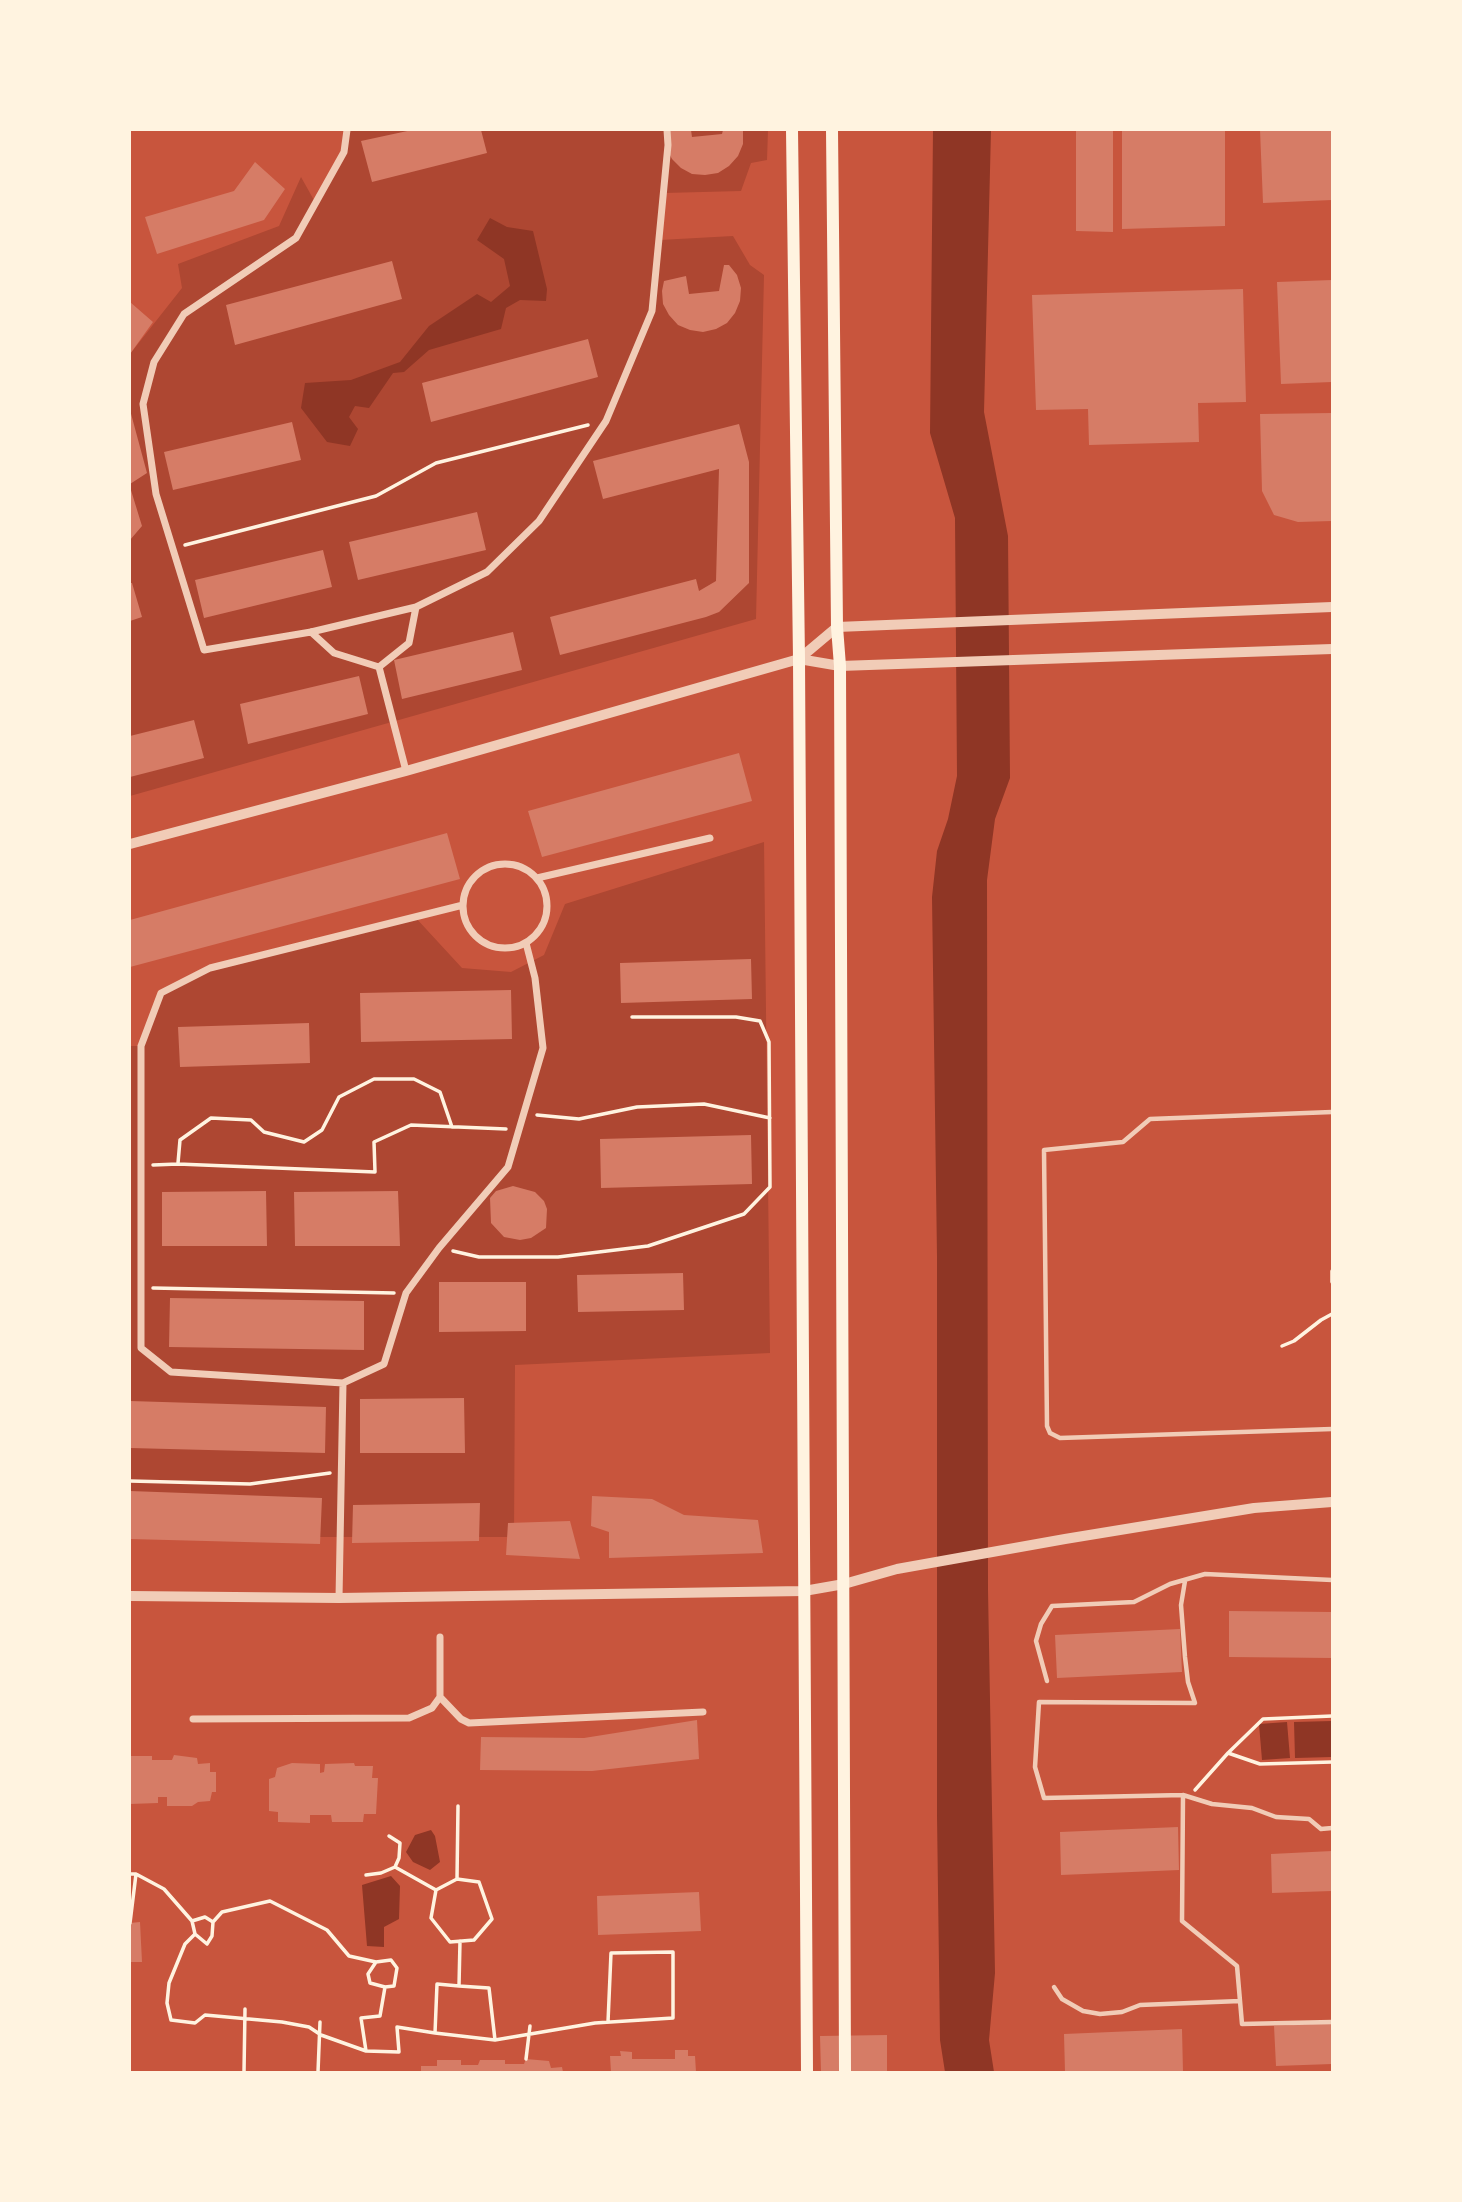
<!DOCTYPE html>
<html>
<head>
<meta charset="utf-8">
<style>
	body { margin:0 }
	#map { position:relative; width:1462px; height:2202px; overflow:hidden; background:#c8553d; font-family:Lato,sans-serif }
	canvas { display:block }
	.frame { position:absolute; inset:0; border:131px solid #fff3e0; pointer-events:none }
</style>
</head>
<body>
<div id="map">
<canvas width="1462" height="2202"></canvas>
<div class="frame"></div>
</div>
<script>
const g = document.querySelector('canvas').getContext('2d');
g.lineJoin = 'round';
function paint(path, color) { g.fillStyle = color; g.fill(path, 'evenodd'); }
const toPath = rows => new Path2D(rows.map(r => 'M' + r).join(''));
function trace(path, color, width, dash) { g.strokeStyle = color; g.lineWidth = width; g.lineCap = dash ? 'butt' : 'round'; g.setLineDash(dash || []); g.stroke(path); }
const green = toPath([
	[347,130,768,130,767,160,751,163,741,191,664,193,660,240,733,236,750,265,764,275,756,619,130,796,130,354,182,288,178,264,279,226,301,177,315,202,344,152],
	[764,842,770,1353,515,1365,514,1537,130,1537,130,1046,141,1046,161,993,210,968,415,917,462,968,511,972,544,955,565,904]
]);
const water = toPath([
	[933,130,991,130,984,412,1008,536,1010,778,995,819,987,880,988,1590,995,1973,989,2040,994,2072,945,2072,940,2040,937,1815,937,1256,932,897,937,851,948,819,957,776,955,518,930,433],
	[490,218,507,227,533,231,547,289,546,301,520,300,506,308,501,329,429,350,404,372,393,373,369,408,355,406,349,417,358,429,350,446,327,442,301,408,305,383,351,380,400,362,429,326,477,294,491,302,510,286,504,259,477,240],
	[1332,1721,1332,1757,1295,1758,1294,1722],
	[1287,1722,1290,1758,1262,1760,1259,1724],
	[431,1830,435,1836,440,1862,430,1870,413,1862,406,1852,415,1835],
	[391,1876,400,1886,399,1919,384,1927,384,1947,367,1946,362,1885]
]);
const building = toPath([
	[412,130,481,130,487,153,372,182,361,141],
	[665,130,691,130,692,137,722,134,723,130,743,130,743,144,738,156,729,166,718,173,705,175,692,174,681,168,672,159,666,147],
	[1076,130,1113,130,1113,232,1076,231],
	[1122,130,1225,130,1225,226,1122,229],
	[1260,130,1332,130,1332,200,1263,203],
	[255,162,285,189,264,220,157,254,145,217,234,191],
	[392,261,402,299,235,345,226,305],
	[724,265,729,265,737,275,741,288,740,301,735,313,727,323,716,329,703,332,690,330,678,325,669,315,663,304,662,291,664,281,686,276,689,294,719,291],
	[1332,280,1332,382,1281,384,1277,282],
	[1243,289,1246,402,1198,403,1199,442,1089,445,1088,409,1036,410,1032,295],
	[130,302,153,322,130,354],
	[588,339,598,377,431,422,422,383],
	[130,410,147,473,130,484],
	[1332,413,1332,521,1298,522,1274,515,1262,491,1260,414],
	[292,422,301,460,173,490,164,452],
	[739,424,749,462,749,583,719,612,706,617,560,655,550,617,696,579,699,591,716,581,719,469,603,499,593,461],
	[130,487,142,526,130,540],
	[477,512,486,550,358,580,349,542],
	[323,550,332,587,204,618,195,580],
	[130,583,132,583,142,617,130,621],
	[513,632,522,670,402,699,394,660],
	[359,676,368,714,248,744,240,704],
	[194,720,204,758,130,777,130,736],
	[739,753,752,801,542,857,528,811],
	[447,833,460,879,130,967,130,920],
	[751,959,752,999,621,1003,620,963],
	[511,990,512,1039,361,1042,360,993],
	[309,1023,310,1063,180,1067,178,1027],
	[751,1135,752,1184,601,1188,600,1139],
	[513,1186,535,1192,544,1201,547,1209,546,1228,531,1238,520,1240,504,1237,491,1223,490,1198,496,1191],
	[266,1191,267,1246,162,1246,162,1192],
	[398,1191,400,1246,295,1246,294,1192],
	[683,1273,684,1310,578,1312,577,1275],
	[439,1282,526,1282,526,1331,439,1332],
	[170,1298,364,1301,364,1350,169,1347],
	[464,1398,465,1453,360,1453,360,1399],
	[130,1401,326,1407,325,1453,130,1448],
	[130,1491,322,1498,320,1544,130,1539],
	[592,1496,652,1499,684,1515,758,1520,763,1553,609,1558,609,1532,591,1526],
	[480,1503,479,1541,352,1543,353,1505],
	[570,1521,580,1559,506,1555,508,1523],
	[1229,1611,1332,1612,1332,1658,1229,1657],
	[1180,1629,1182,1672,1057,1678,1055,1635],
	[697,1720,699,1759,592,1771,480,1770,481,1737,584,1738],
	[174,1755,197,1758,198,1764,210,1763,210,1772,216,1772,216,1792,212,1792,210,1801,198,1802,192,1806,167,1806,167,1797,158,1797,158,1803,130,1804,130,1756,152,1756,152,1760,172,1760],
	[292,1763,320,1764,320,1773,324,1772,325,1764,354,1763,355,1766,373,1766,372,1778,378,1778,376,1814,364,1814,363,1822,332,1822,331,1815,310,1815,310,1823,278,1822,278,1812,269,1811,269,1779,275,1777,277,1768],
	[1178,1827,1179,1870,1061,1875,1060,1832],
	[1332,1851,1332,1891,1272,1893,1271,1854],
	[699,1892,701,1931,598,1935,597,1896],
	[140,1922,142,1962,130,1962,130,1923],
	[1332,2023,1332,2064,1276,2066,1274,2026],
	[1182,2029,1183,2072,1065,2072,1064,2034],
	[887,2035,887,2072,821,2072,820,2036],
	[675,2050,688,2050,688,2056,695,2056,696,2072,611,2072,610,2056,621,2056,620,2051,632,2052,632,2059,675,2059],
	[526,2059,549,2061,551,2068,562,2067,563,2072,421,2072,421,2066,437,2066,437,2060,461,2060,461,2065,478,2065,480,2060,505,2060,505,2064,524,2064]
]);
const path = toPath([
	[185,545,376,496,436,463,588,425],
	[537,1115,579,1119,637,1107,704,1104,770,1118],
	[178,1163,180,1140,211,1118,251,1120,264,1132,304,1142,322,1130,339,1097,374,1079,414,1079,440,1092,452,1127],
	[153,1165,178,1164,375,1172,374,1142,411,1125,506,1129],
	[453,1251,479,1257,558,1257,648,1246,744,1214,770,1187,769,1042,760,1021,736,1017,632,1017],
	[1332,1271,1332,1282],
	[153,1288,394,1293],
	[1282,1346,1294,1341,1321,1320,1332,1314],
	[130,1481,250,1484,330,1473],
	[1228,1753,1260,1764,1332,1762],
	[1195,1790,1228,1753,1263,1719,1332,1716],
	[389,1836,400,1843,399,1858,395,1867],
	[130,1874,136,1874,130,1923],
	[136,1874,164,1889,192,1921,205,1917,213,1922],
	[366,1875,381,1873,395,1867,436,1890],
	[457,1879,479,1882,492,1919,474,1940,450,1942,431,1918,436,1890,457,1879],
	[457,1879,458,1806],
	[192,1921,195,1934,185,1944,169,1983,167,2003,171,2020,195,2023,205,2015,282,2022,309,2027,321,2035,366,2051,361,2018,380,2016,385,1987,394,1986,397,1968,391,1960,376,1962,349,1956,327,1930,270,1901,222,1912,213,1922,212,1936,207,1944,195,1934],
	[376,1962,368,1974,370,1983,385,1987],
	[459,1986,489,1988,495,2040,435,2033,437,1984,459,1986,460,1941],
	[495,2040,595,2023,673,2018,673,1952,611,1953,608,2022],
	[366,2051,399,2052,397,2027,435,2033],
	[526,2059,530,2026],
	[244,2072,245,2009],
	[318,2072,320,2022]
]);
const service = toPath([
	[1332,1112,1150,1119,1123,1142,1044,1150,1047,1426,1050,1433,1060,1438,1332,1429],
	[1185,1581,1181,1605,1185,1657,1188,1682,1195,1703,1039,1702,1035,1767,1044,1798,1183,1795,1182,1921,1237,1966,1242,2024,1332,2022],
	[1047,1681,1036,1641,1041,1624,1052,1606,1134,1602,1170,1584,1205,1574,1332,1580],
	[1183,1795,1212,1804,1252,1808,1276,1817,1309,1819,1321,1829,1332,1828],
	[1054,1987,1062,1999,1083,2011,1100,2014,1122,2012,1140,2005,1240,2001]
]);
const minor = toPath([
	[347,130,344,152,296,238,184,314,154,362,143,404,156,494,204,650,311,632,416,607,487,572,539,521,606,421,652,311,668,145,667,130],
	[311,632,334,653,379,667,409,643,416,607],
	[379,667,406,771],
	'463 906a42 42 0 1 1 84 0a42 42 0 1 1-84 0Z',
	[537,878,710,838],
	[463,905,210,968,161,993,141,1046,141,1348,171,1372,343,1383,384,1364,406,1293,439,1248,508,1167,543,1048,535,978,526,943],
	[339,1598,343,1383],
	[440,1697,461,1719,469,1723,703,1712],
	[193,1719,409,1718,432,1708,440,1697,440,1637]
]);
const tertiary = toPath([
	[799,659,840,666,1332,649],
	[130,844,406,771,799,659,837,627,1332,607],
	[130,1596,339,1598,804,1591,844,1584,897,1569,1065,1539,1254,1508,1332,1502]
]);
const secondary = toPath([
	[792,130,799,659,807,2072],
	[832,130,837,627,840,666,845,2072]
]);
paint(green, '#ae4732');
paint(water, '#8f3625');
paint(building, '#d67c66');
trace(path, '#fff3e0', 3.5);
trace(service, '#f1ccb7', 4.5);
trace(minor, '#f1ccb7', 7);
trace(tertiary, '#f1ccb7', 10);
trace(secondary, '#fff3e0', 12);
</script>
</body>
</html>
